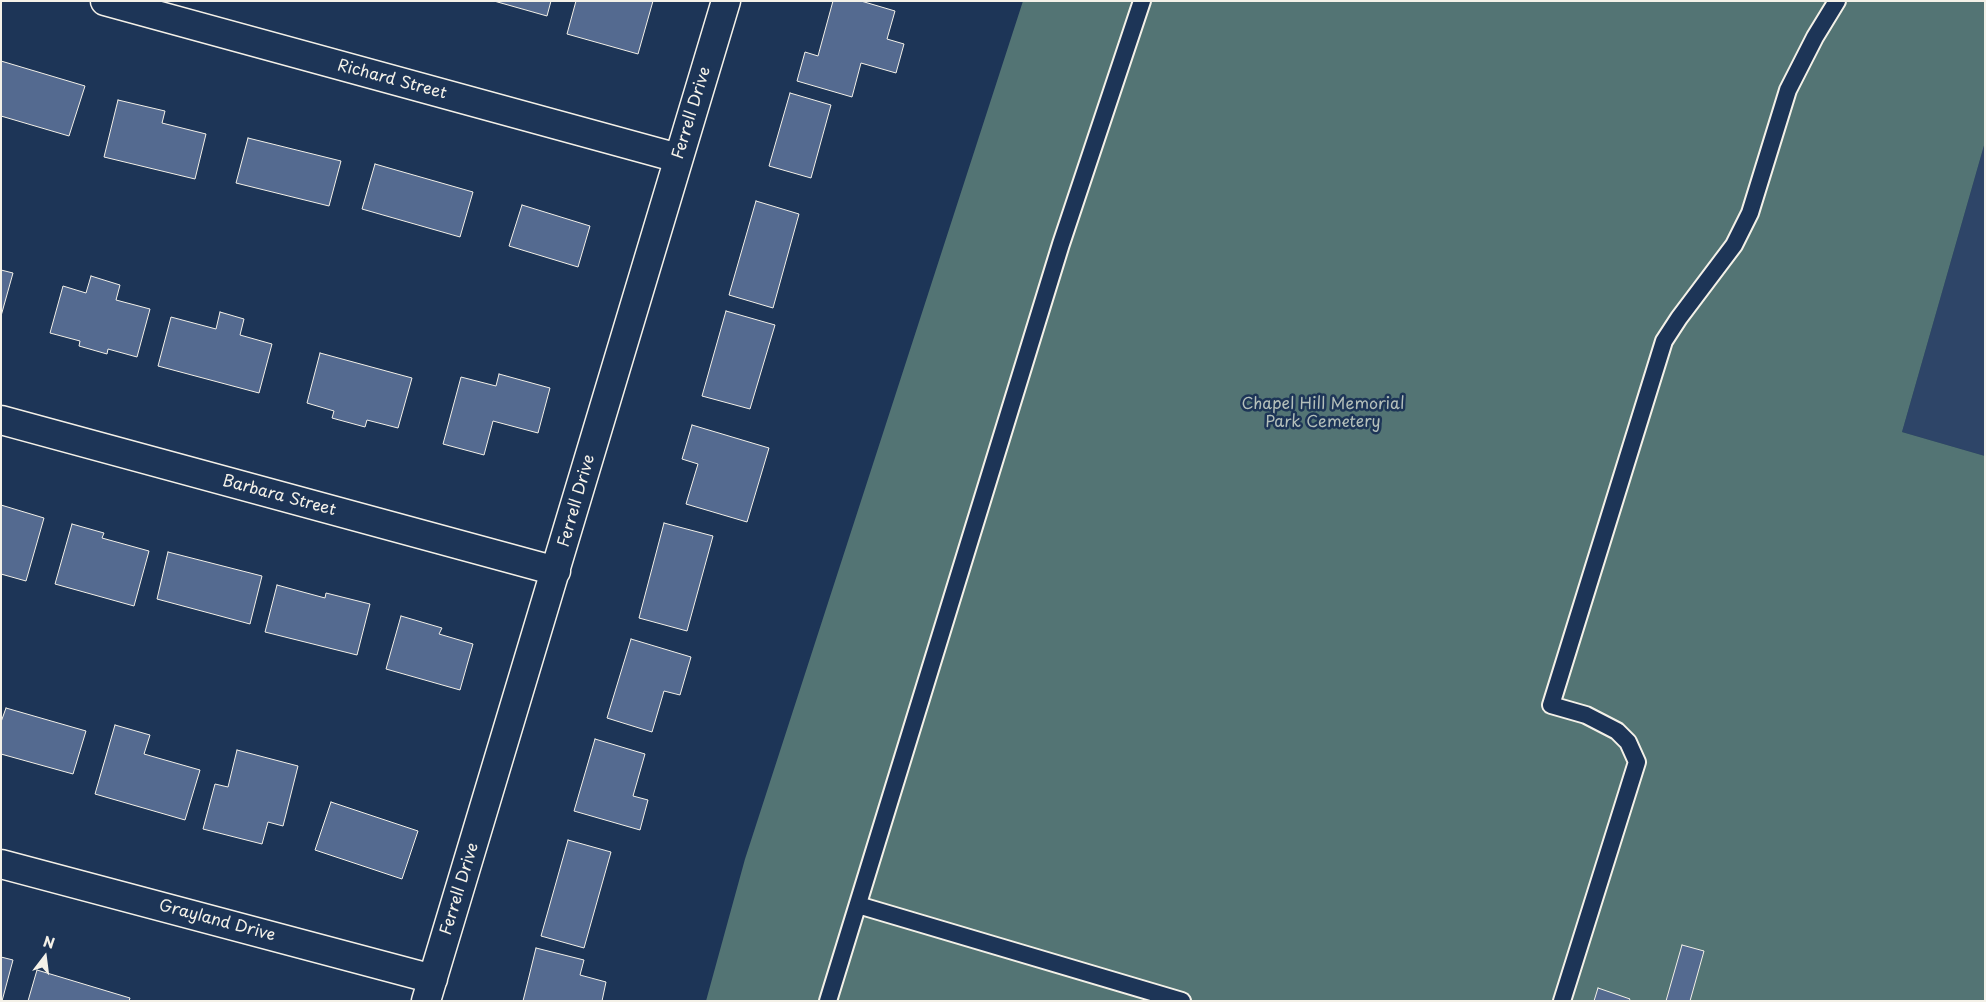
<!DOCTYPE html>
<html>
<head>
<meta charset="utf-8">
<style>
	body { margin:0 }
	#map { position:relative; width:1986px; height:1002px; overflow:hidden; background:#1d3557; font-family:"Playpen Sans",sans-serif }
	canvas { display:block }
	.frame { position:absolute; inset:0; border:2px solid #f4f1e8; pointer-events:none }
	.north { position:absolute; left:20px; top:932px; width:50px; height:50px; -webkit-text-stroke:4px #1d3557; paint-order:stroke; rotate:15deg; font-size:14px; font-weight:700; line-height:20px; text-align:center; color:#f4f1e8 }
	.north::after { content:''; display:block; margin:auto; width:18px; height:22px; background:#f4f1e8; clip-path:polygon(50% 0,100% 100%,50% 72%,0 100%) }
</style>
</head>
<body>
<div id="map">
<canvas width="1986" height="1002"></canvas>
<div class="frame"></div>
<div class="north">N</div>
</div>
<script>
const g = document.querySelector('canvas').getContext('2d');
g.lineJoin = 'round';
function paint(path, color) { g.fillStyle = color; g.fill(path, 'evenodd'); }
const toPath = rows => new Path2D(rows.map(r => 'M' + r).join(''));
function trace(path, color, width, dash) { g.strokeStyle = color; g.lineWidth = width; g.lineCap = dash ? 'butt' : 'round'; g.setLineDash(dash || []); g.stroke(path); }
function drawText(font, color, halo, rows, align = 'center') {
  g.font = font + ' "Playpen Sans",sans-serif'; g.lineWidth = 5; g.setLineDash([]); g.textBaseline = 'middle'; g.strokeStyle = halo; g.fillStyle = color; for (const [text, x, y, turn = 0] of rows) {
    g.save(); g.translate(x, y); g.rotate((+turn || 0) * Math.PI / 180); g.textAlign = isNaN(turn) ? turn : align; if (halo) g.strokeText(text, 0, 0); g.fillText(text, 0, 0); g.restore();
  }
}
const built = toPath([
	[1985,142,1985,456,1902,432]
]);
const green = toPath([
	[1023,1,1985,1,1985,142,1902,432,1985,456,1985,1001,706,1001,745,859]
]);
const building = toPath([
	[494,1,551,1,547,16,494,1],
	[576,1,653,1,638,54,567,34,576,1],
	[833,1,861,1,895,11,887,39,904,44,896,73,861,63,852,97,797,81,805,52,818,56,833,1],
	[1,61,85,86,69,136,1,116,1,61],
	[790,93,831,105,811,178,769,166,790,93],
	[118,100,165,111,162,123,206,134,195,179,104,157,118,100],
	[248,138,341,161,329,206,236,183,248,138],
	[375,164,473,192,460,237,362,209,375,164],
	[756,201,799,214,773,308,729,295,756,201],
	[522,205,590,226,578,267,509,246,522,205],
	[1,270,13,273,1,316,1,270],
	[91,276,120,285,116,300,150,309,137,357,108,349,107,354,79,346,80,341,50,333,63,286,86,293,91,276],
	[726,311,775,325,750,409,702,396,726,311],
	[220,312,244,319,240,335,272,344,259,393,158,366,171,317,216,329,220,312],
	[320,353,412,378,398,428,367,420,365,427,332,418,334,411,307,403,320,353],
	[499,374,550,388,538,433,493,421,484,455,443,444,461,377,496,386,499,374],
	[692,425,769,448,747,522,686,504,698,464,682,459,692,425],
	[1,505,44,518,26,581,1,574,1,505],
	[664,523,713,536,687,631,639,618,664,523],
	[72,524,104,533,102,538,149,551,134,606,55,584,72,524],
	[168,552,262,576,250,624,157,599,168,552],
	[277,585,325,598,326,593,370,604,357,655,265,632,277,585],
	[401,616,442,628,439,634,473,644,460,690,386,669,401,616],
	[631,639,691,657,680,695,664,691,652,732,607,718,631,639],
	[6,708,86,731,73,774,1,754,1,722,6,708],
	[115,725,150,735,144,754,200,770,185,820,95,794,115,725],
	[595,739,645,754,633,796,648,800,640,830,574,811,595,739],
	[237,750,298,766,283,826,268,822,262,844,203,829,215,784,228,787,237,750],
	[331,802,418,831,402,879,315,850,331,802],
	[568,840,611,852,584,948,541,936,568,840],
	[1682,945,1704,951,1690,1001,1666,1001,1682,945],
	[536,948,584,960,580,975,606,982,602,1001,523,1001,536,948],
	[1,957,13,960,2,1001,1,1001,1,957],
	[37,970,130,998,129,1001,28,1001,37,970],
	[1598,988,1630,999,1629,1001,1594,1001,1598,988]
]);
const lane = toPath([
	[858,905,1182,1001],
	[828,1001,1061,244,1142,1],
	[1562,1001,1637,762,1628,742,1617,731,1586,715,1551,705,1664,341,1679,318,1734,245,1750,213,1788,90,1815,37,1837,1]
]);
const street = toPath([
	[105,1,678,158],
	[1,420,556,571],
	[1,864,433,979],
	[426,1001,726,1]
]);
const streetNames = [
	["Richard Street",392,80,15],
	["Ferrell Drive",692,113,-73],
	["Barbara Street",279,496,15],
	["Ferrell Drive",577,501,-74],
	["Ferrell Drive",460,889,-73],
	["Grayland Drive",217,921,15]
];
const parkNames = [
	["Chapel Hill Memorial",1323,405],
	["Park Cemetery",1323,423]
];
paint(built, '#2e4568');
paint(green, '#537474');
paint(building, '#546a90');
trace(building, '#f4f1e8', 1);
trace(lane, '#f4f1e8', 20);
trace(street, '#f4f1e8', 31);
trace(lane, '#1d3557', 16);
trace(street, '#1d3557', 28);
drawText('16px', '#f4f1e8', '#1d3557', streetNames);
drawText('16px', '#b4bfba', '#1d3557', parkNames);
</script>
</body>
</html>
